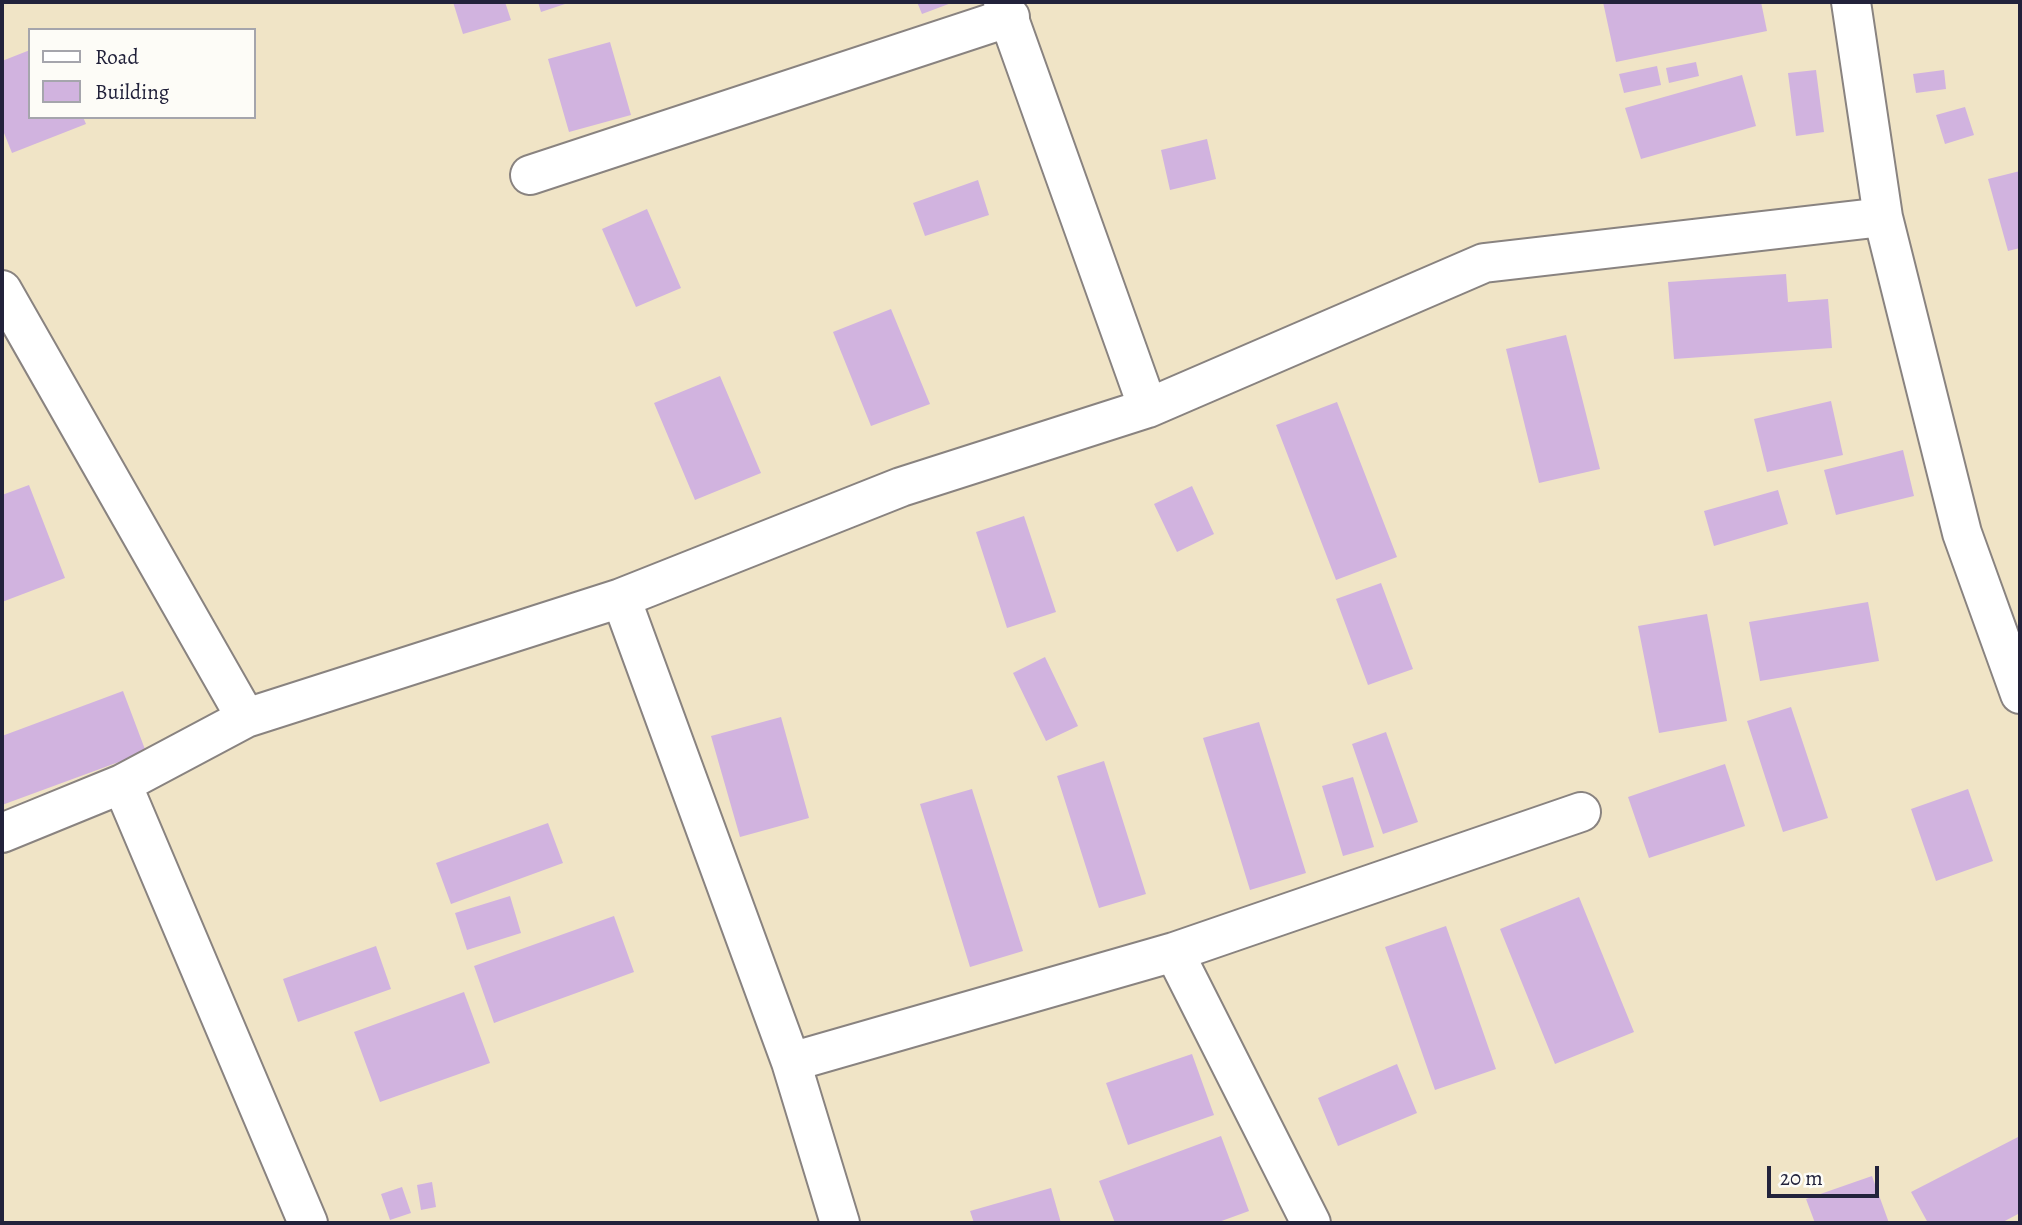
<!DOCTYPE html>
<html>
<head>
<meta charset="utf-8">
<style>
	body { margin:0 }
	#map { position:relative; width:2022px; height:1225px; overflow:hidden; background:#f0e4c6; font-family:Alegreya,serif }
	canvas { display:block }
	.frame { position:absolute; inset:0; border:4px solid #22223b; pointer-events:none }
	.legend { position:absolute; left:28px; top:28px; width:228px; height:91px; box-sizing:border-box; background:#fdfcf7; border:2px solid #a5a5ac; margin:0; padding:9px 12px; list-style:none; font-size:21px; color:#22223b }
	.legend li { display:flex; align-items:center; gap:14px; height:35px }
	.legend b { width:35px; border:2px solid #a5a5ac }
	.scale { position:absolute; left:1767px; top:1166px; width:112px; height:32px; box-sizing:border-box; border:4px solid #22223b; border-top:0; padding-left:9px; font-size:21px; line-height:24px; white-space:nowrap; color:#22223b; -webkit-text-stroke:5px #fdfcf7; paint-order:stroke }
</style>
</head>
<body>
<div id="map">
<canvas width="2022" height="1225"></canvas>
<div class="frame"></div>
<ul class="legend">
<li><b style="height:9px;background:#fff"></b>Road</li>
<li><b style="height:19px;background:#d1b3df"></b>Building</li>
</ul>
<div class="scale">20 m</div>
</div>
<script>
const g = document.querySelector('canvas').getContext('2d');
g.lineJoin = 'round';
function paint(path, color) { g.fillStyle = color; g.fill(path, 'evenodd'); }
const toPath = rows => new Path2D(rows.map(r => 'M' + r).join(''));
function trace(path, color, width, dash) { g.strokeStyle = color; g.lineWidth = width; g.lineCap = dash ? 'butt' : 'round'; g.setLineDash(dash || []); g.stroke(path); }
const building = toPath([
	[453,2,505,2,511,20,463,34],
	[538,2,571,2,541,12],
	[917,2,954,2,922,14],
	[1603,2,1761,2,1767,31,1616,62],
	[610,42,631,115,569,132,548,59],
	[30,50,30,117,83,117,86,124,12,153,2,128,2,61],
	[1696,62,1699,76,1669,83,1666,68],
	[1657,66,1661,85,1624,93,1619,74],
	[1816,70,1824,132,1796,136,1788,73],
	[1944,70,1946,89,1916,93,1913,74],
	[1742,75,1756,126,1641,159,1625,108],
	[1965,107,1974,135,1945,144,1936,115],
	[1207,139,1216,179,1170,190,1161,150],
	[2020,171,2020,248,2008,251,1988,179],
	[978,180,989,215,925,236,913,203],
	[647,209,681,288,636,307,602,229],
	[1786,274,1788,302,1828,299,1832,348,1674,359,1668,282],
	[891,309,930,404,871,426,833,332],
	[1566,335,1600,469,1539,483,1506,349],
	[720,376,761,473,695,500,654,403],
	[1831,401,1843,455,1767,472,1754,419],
	[1337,402,1397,557,1336,580,1276,425],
	[1903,450,1914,496,1836,515,1824,470],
	[29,485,65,578,2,602,2,495],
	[1192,486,1214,534,1177,552,1154,504],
	[1778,490,1788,524,1714,546,1704,511],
	[1024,516,1056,612,1007,628,976,532],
	[1381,583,1413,669,1368,685,1336,599],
	[1868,602,1879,661,1760,681,1749,622],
	[1707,614,1727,721,1659,733,1638,626],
	[1045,657,1078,726,1046,741,1013,673],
	[123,691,146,752,2,805,2,736],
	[1791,707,1828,818,1783,832,1747,721],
	[781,717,809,818,740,837,711,736],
	[1259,722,1306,873,1250,890,1203,738],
	[1386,732,1418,822,1383,834,1352,744],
	[1104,761,1146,894,1099,908,1057,776],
	[1725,764,1745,826,1649,858,1628,797],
	[1353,777,1374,847,1343,856,1322,786],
	[972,789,1023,951,970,967,920,804],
	[1968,789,1993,861,1936,881,1911,809],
	[548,823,563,863,451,904,436,863],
	[510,896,521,933,467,950,455,913],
	[1579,897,1634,1032,1555,1064,1500,929],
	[614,916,634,972,494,1023,474,966],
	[1446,926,1496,1069,1435,1090,1385,947],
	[376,946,391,989,298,1022,283,979],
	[464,992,490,1063,380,1102,354,1032],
	[1192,1054,1214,1115,1128,1145,1106,1083],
	[1397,1064,1417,1113,1338,1146,1318,1098],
	[1221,1136,1249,1211,1216,1223,1115,1223,1099,1181],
	[2020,1136,2020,1213,2001,1223,1928,1223,1911,1192],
	[1872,1176,1889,1223,1815,1223,1806,1199],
	[432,1182,436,1207,421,1210,417,1185],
	[402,1187,411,1213,390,1220,381,1194],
	[1051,1188,1061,1223,974,1223,970,1211]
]);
const minor = toPath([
	[1003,2,1148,408],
	[1851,2,1883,217,1962,533,2020,694],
	[530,175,1010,17],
	[2,290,246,718],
	[122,784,246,718,621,598],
	[2,833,122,784,308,1223],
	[1174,952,1581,812],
	[791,1062,840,1223],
	[1311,1223,1174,952,791,1062,621,598,901,487,1148,408,1484,263,1883,217]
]);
paint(building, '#d1b3df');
trace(minor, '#898380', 42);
trace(minor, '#fff', 38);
</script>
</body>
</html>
